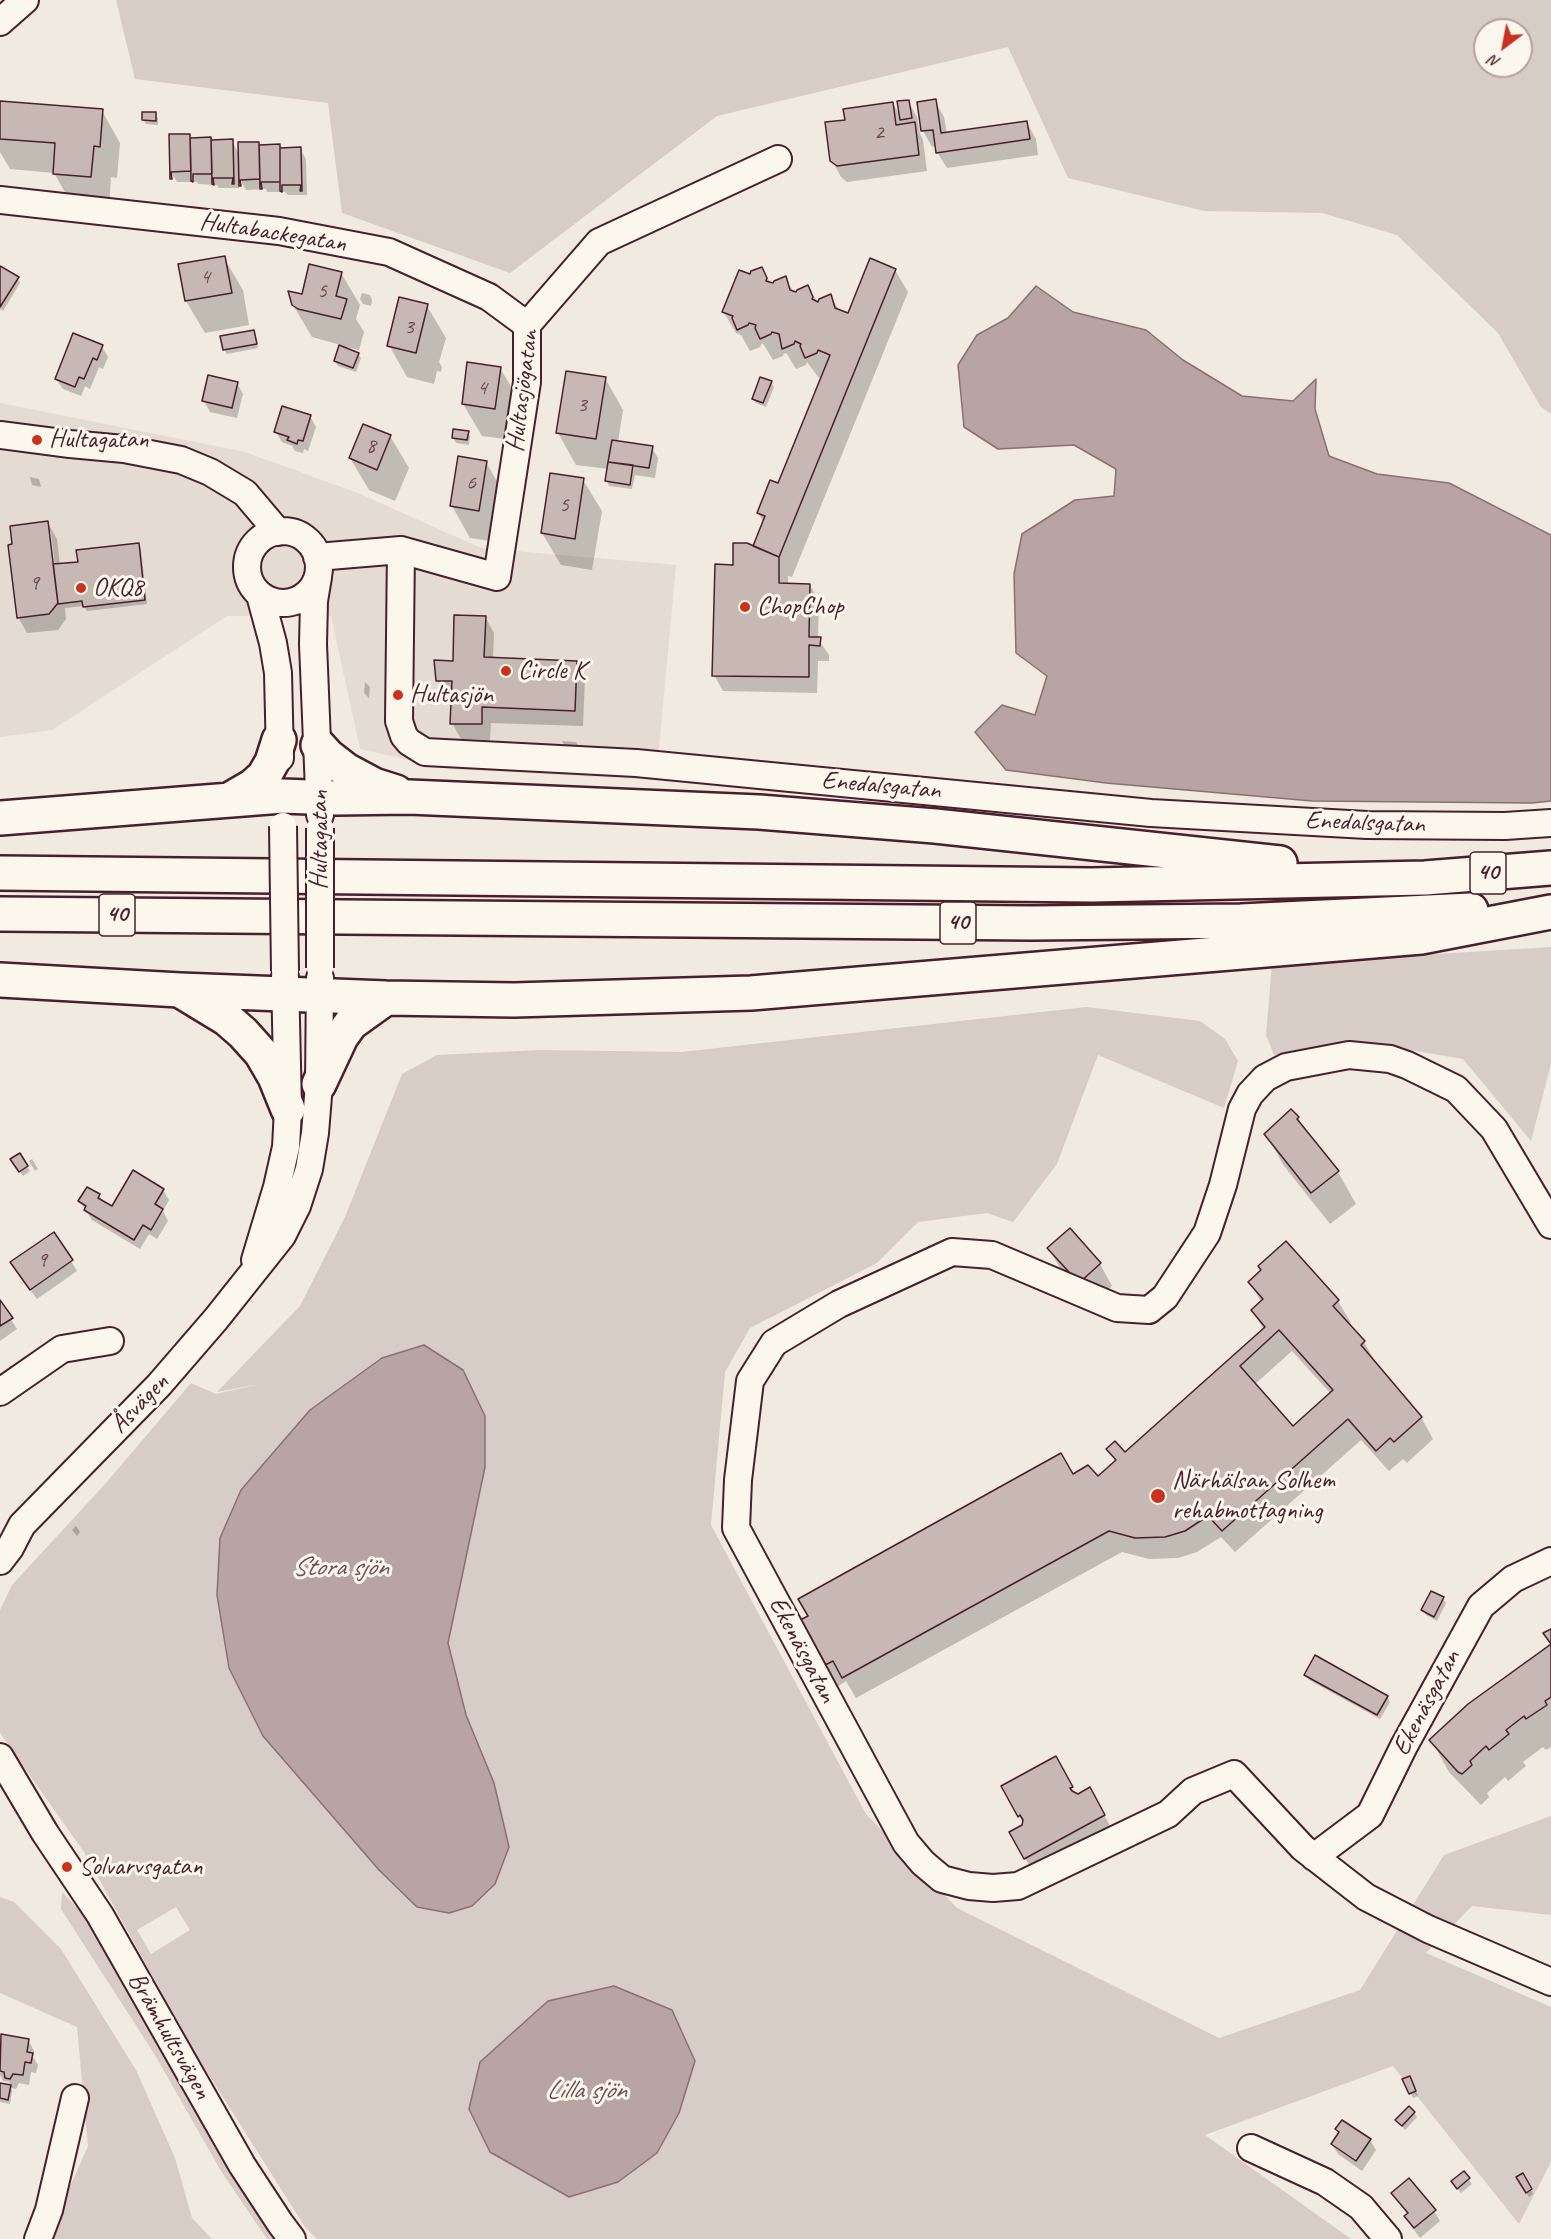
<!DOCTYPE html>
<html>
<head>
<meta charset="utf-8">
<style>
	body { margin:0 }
	#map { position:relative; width:1551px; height:2239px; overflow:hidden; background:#f0eae0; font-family:Caveat,sans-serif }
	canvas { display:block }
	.north { position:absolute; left:1473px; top:18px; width:60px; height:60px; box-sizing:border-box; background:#fbf7ec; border:2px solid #b4a19f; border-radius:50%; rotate:212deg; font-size:16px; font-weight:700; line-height:24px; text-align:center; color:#4a1f2b }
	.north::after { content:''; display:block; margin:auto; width:21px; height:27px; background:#c8321e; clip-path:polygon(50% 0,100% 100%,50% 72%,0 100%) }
</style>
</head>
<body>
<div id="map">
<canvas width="1551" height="2239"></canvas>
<div class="north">N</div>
</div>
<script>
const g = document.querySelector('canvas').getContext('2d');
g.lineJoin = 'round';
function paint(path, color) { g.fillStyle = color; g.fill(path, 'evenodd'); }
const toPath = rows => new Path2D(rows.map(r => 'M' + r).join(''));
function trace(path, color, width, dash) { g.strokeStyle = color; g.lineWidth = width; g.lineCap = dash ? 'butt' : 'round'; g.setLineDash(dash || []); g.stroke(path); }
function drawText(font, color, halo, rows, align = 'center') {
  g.font = font + ' Caveat,sans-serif'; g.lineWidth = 6; g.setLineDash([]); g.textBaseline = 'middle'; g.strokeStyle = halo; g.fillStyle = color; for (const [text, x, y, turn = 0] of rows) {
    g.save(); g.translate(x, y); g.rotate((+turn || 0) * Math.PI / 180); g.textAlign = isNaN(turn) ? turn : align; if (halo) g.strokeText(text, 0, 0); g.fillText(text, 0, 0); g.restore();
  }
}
const built = toPath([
	[0,403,245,452,358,493,481,548,676,565,656,780,449,769,360,749,331,616,227,616,52,730,0,737]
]);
const green = toPath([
	[116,0,1551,0,1551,414,1541,407,1498,333,1397,235,1322,213,1204,211,1068,178,1008,47,717,116,510,273,342,213,328,103,135,79],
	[1485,30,1521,30,1521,66,1485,66],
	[1551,947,1551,1064,1531,1141,1463,1059,1369,1043,1274,1055,1266,1035,1272,964],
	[1086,1007,1200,1021,1225,1039,1238,1061,1224,1108,1098,1055,1057,1164,1013,1222,987,1213,918,1222,877,1263,750,1328,725,1372,711,1525,866,1814,957,1908,1219,2038,1360,1990,1444,1855,1551,1816,1551,1915,1472,1906,1426,1953,1551,2007,1551,2162,1519,2224,1393,2066,1205,2135,1351,2239,317,2239,305,2227,195,2053,84,1852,0,1733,0,1610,12,1585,106,1483,191,1383,216,1394,259,1384,217,1392,300,1306,345,1217,402,1074,437,1055,540,1050,681,1052],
	[310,1410,485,1416,485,1467,448,1643,466,1715,494,1783,449,1913,417,1907,379,1870,220,1538,241,1490],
	[176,1907,190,1930,151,1954,137,1930],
	[62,1892,84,1915,227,2167,277,2239,267,2239,221,2171,155,2055,61,1909],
	[0,1897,14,1902,61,1949,136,2070,175,2158,192,2218,212,2239,47,2239,88,2146,77,2027,0,1993]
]);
const water = toPath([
	[1036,286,1073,312,1146,330,1183,360,1242,396,1293,401,1316,379,1315,409,1329,456,1377,474,1449,483,1551,535,1551,801,1532,803,1312,801,1106,783,1006,770,975,732,1002,705,1035,715,1047,676,1016,653,1014,574,1022,534,1075,500,1114,496,1116,469,1074,445,998,449,964,427,958,365,977,335,1008,318,1036,286],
	[424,1345,463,1370,485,1416,485,1467,448,1643,466,1715,494,1783,509,1847,495,1884,472,1906,449,1913,417,1907,379,1870,263,1736,229,1668,217,1595,220,1538,241,1490,310,1410,382,1358,424,1345],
	[614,1986,672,2010,695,2061,679,2113,657,2153,618,2182,569,2197,490,2152,469,2109,480,2062,548,2001,614,1986]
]);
const shadow = toPath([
	[908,101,917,117,920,134,923,140,927,171,847,182,841,177,832,160,847,121,893,103,901,118],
	[935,101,944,117,947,134,1027,123,1036,139,1038,155,947,168,937,152,936,146,932,147,923,131],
	[0,103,102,111,120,143,117,178,111,177,109,209,73,206,54,173,10,169,0,152],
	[155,114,158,118,158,125,146,124,143,120],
	[189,136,192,139,212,142,232,141,239,154,258,143,260,147,279,146,281,149,300,149,306,159,307,195,288,195,285,192,267,192,266,189,246,190,239,177,239,188,219,188,217,185,198,184,197,182,177,182,171,172],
	[224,258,243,290,249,325,205,333,186,301],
	[0,268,18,279,20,283,3,311,0,309],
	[762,268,771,284,774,285,785,278,794,293,808,287,819,304,831,296,840,312,848,315,895,270,908,292,792,577,788,576,788,585,810,585,819,602,818,639,829,655,829,661,818,661,817,693,723,691,714,675,734,566,754,547,764,523,758,513,779,485,823,377,819,378,807,362,806,365,796,369,787,354,784,353,783,356,773,360,764,345,762,343,760,347,750,351,741,335,736,333,723,311,751,276],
	[341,273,360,305,356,319,364,332,359,350,346,347,345,349,358,354,361,358,356,372,338,366,335,361,341,345,312,337,293,305,303,296],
	[362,293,370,295,372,300,371,306,363,304,360,299],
	[427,306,446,338,439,362,442,367,441,372,437,371,434,384,407,377,389,345],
	[254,332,258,348,227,354,224,349],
	[102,347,108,357,103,369,99,367,90,389,85,386,81,396,63,389,56,379],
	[500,368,519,400,513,440,482,436,463,404],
	[605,378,623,410,618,442,652,448,658,458,655,478,635,475,632,489,609,486,607,481,609,469,576,465,558,433],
	[771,382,774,387,766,407,756,403,753,398],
	[237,383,243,394,237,418,210,412,204,401],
	[310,416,316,427,308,451,304,449,303,453,295,451,292,446,282,442,276,432],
	[468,432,470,437,469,445,456,443,453,438],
	[390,436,409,468,395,501,369,490,350,458],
	[486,462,504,494,497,542,470,538,452,506],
	[30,477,39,479,41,487,32,485],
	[583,480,602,511,592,570,561,565,542,533],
	[48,523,57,539,60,565,80,563,138,545,141,549,147,604,87,611,84,606,65,608,66,619,58,630,27,633,18,617],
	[48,532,51,532,55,566,52,566],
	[485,617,494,633,493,659,576,662,585,678,583,726,491,723,490,740,461,739,452,723,453,697,447,696,437,680,454,662],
	[365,682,370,687,369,698,364,693],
	[562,741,576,742,579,747,565,747],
	[1298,1118,1309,1136,1338,1172,1356,1204,1330,1224,1284,1166,1266,1134],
	[19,1155,30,1171,23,1176,12,1160],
	[32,1159,38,1169,35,1171,29,1161],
	[163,1190,169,1200,163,1211,168,1221,157,1239,149,1234,140,1249,92,1220,80,1201,99,1195,103,1203,112,1208],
	[1069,1230,1100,1264,1112,1286,1092,1304,1061,1270,1049,1248],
	[1286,1243,1338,1301,1351,1323,1348,1325,1364,1342,1376,1363,1421,1417,1433,1439,1407,1463,1403,1459,1389,1471,1361,1440,1235,1552,1221,1537,1197,1552,1178,1558,1149,1559,1122,1552,856,1698,846,1681,837,1687,824,1665,1072,1476,1098,1478,1116,1462,1108,1449,1125,1454,1264,1330,1252,1310,1261,1302,1250,1282],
	[1292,1351,1331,1394,1293,1428,1254,1385],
	[71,1261,77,1271,37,1299,18,1273],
	[0,1302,17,1329,0,1341],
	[76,1526,80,1532,77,1536,72,1530],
	[1432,1593,1443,1599,1446,1603,1437,1621,1426,1615,1423,1610],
	[1551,1646,1551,1747,1546,1750,1543,1747,1523,1762,1526,1766,1508,1781,1505,1777,1487,1793,1489,1797,1481,1805,1449,1772,1431,1740],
	[1306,1675,1387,1697,1390,1702,1380,1719,1309,1680],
	[1055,1758,1076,1795,1079,1796,1090,1790,1122,1847,1044,1890,1025,1858,1023,1823,1003,1787],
	[3,2036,28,2040,34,2051,33,2057,38,2065,36,2073,31,2072,29,2085,19,2083,16,2089,11,2088,12,2091,10,2104,0,2102,0,2085,11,2087,9,2082,3,2081,0,2075],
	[1404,2079,1412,2082,1418,2096,1413,2098],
	[1414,2113,1417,2117,1405,2130,1397,2121],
	[1337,2129,1370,2140,1376,2150,1362,2171,1338,2154,1332,2144,1339,2134],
	[1464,2173,1472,2184,1461,2193,1455,2186],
	[1523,2175,1533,2194,1529,2197,1518,2177],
	[1393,2193,1434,2211,1440,2221,1420,2238,1412,2227,1406,2217,1408,2215]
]);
const building = toPath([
	[936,99,941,133,1027,121,1030,139,936,153,933,130,921,131,917,102,936,99],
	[909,100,912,118,900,120,897,101,909,100],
	[0,101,103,109,100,147,94,146,91,177,53,174,55,143,0,139,0,101],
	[893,102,896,125,915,122,919,155,837,166,830,161,825,122,845,120,843,109,893,102],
	[142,112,156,112,156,121,142,120,142,112],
	[169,134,190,134,191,171,171,172,172,179,170,179,169,134],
	[211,137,212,174,193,174,193,182,191,181,190,138,211,137],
	[233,139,234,184,232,184,233,178,213,178,214,185,212,184,211,140,233,139],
	[238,142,259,142,260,179,240,180,241,186,239,186,238,142],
	[280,144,280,182,261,182,262,189,260,189,259,145,280,144],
	[301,147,302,191,300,191,301,185,282,185,282,192,280,191,280,148,301,147],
	[225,256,232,293,185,301,178,264,225,256],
	[870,258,896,269,779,557,753,546,765,516,757,513,770,480,778,483,830,355,818,350,817,353,805,358,800,346,801,344,795,341,794,344,782,349,779,334,772,332,771,334,760,339,755,328,756,325,749,323,748,325,737,330,732,318,733,316,722,312,739,270,750,274,751,271,762,267,767,278,766,281,773,283,774,281,786,276,790,290,796,292,797,290,808,285,813,297,812,299,818,302,819,299,831,294,835,308,848,313,870,258],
	[309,264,342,272,336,296,347,299,341,319,298,309,292,305,288,291,302,294,309,264],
	[0,266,19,277,0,307,0,266],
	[399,297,428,304,416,353,387,346,399,297],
	[254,330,257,344,223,350,220,336,254,330],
	[73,333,103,345,97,360,93,358,84,379,79,377,75,387,55,379,73,333],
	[339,345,359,353,353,368,334,361,339,345],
	[467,362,501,367,495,409,462,404,467,362],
	[566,371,606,377,596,439,556,433,566,371],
	[208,375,238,382,232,408,202,401,208,375],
	[760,377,772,381,763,403,752,399,760,377],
	[282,406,311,415,303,441,298,440,297,444,287,440,289,437,274,432,282,406],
	[363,424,391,435,377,470,349,458,363,424],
	[453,429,469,431,467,440,452,438,453,429],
	[612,440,653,446,649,468,608,462,612,440],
	[458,456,487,461,479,511,450,506,458,456],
	[608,462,633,465,630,485,605,481,608,462],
	[550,473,584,478,575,539,541,533,550,473],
	[48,521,58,603,49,614,17,618,8,545,12,544,10,526,48,521],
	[139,543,145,600,83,607,82,601,58,604,53,564,78,562,76,550,139,543],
	[733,543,747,543,779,557,779,583,810,584,809,637,821,637,820,646,809,645,809,677,712,676,715,564,733,565,733,543],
	[454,615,486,616,484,657,577,661,575,711,482,707,482,724,450,724,452,681,436,681,434,660,453,661,454,615],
	[1291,1109,1299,1117,1297,1119,1339,1171,1311,1193,1264,1134,1291,1109],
	[20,1153,28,1166,19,1172,10,1159,20,1153],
	[133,1170,164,1189,155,1204,163,1209,151,1230,143,1225,134,1240,84,1210,86,1206,78,1201,87,1187,100,1194,98,1198,112,1206,133,1170],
	[1070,1228,1101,1263,1079,1283,1047,1248,1070,1228],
	[54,1232,73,1260,30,1290,10,1262,54,1232],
	[1286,1241,1339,1300,1333,1306,1365,1341,1361,1345,1422,1417,1394,1442,1390,1438,1376,1451,1348,1419,1222,1531,1208,1516,1185,1531,1165,1537,1135,1538,1109,1531,842,1678,833,1661,823,1666,798,1621,808,1616,798,1599,1061,1453,1073,1474,1088,1465,1098,1476,1116,1460,1106,1449,1115,1441,1125,1452,1265,1327,1251,1310,1263,1299,1248,1282,1261,1270,1258,1266,1286,1241],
	[1279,1330,1333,1390,1293,1426,1240,1366,1279,1330],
	[0,1300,13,1318,0,1326,0,1300],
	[1431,1591,1444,1597,1434,1617,1421,1610,1431,1591],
	[1551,1629,1551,1697,1545,1701,1547,1705,1526,1719,1524,1716,1506,1730,1509,1734,1489,1750,1486,1746,1470,1761,1472,1765,1462,1774,1458,1772,1429,1740,1468,1704,1551,1644,1543,1633,1551,1629],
	[1315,1655,1388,1696,1377,1715,1304,1675,1315,1655],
	[1056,1756,1073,1787,1070,1788,1072,1791,1078,1794,1090,1787,1105,1815,1024,1859,1009,1832,1022,1825,1023,1820,1020,1815,1018,1817,1001,1786,1056,1756],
	[1,2034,29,2039,27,2052,33,2053,31,2063,25,2062,23,2075,13,2074,10,2079,5,2078,4,2072,0,2071,1,2034],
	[1410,2076,1416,2091,1409,2094,1402,2079,1410,2076],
	[0,2083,11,2085,8,2100,0,2098,0,2083],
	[1409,2106,1415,2112,1402,2126,1395,2120,1409,2106],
	[1342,2120,1371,2139,1356,2161,1331,2144,1339,2132,1335,2129,1342,2120],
	[1464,2171,1470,2178,1457,2189,1451,2181,1464,2171],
	[1523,2173,1532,2189,1526,2193,1516,2177,1523,2173],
	[1409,2178,1436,2210,1414,2228,1404,2216,1408,2213,1391,2193,1409,2178]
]);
const minor = toPath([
	[0,22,25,0],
	[0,200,279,231,389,252,489,297,527,325],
	[0,435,70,444,124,449,181,460,210,472,245,493,278,532],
	'247 567a36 36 0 1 1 72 0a36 36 0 1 1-72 0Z',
	[401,550,399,721,404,736,409,742,425,752,636,763,1151,813,1367,825,1505,826,1551,823],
	[317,557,401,550,497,577,527,382,527,325,599,242,778,159],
	[318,577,314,601,313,644,320,815],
	[260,595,273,643,278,673,280,758],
	[1551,1225,1494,1129,1456,1089,1407,1065,1390,1059,1349,1055,1286,1067,1265,1078,1250,1094,1242,1109,1223,1185,1207,1233,1165,1297,1149,1310,1117,1308,992,1255,952,1252,839,1304,774,1343,750,1381,738,1480,736,1528,906,1843,923,1863,942,1879,969,1886,993,1888,1018,1886,1168,1814,1193,1791,1234,1774,1303,1848,1366,1897,1428,1929,1551,1982],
	[255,1260,277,1187,286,1147,288,1109,285,977],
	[0,1392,62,1349,110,1341],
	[0,1561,10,1548,22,1525,159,1385,216,1319,282,1236,297,1206,309,1169,315,1133,319,1084,320,978],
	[0,1757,45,1833,100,1915,242,2165,280,2223,292,2239],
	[1314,1857,1370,1815,1404,1746,1481,1606,1513,1579,1551,1561],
	[1251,2148,1325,2182,1361,2207,1388,2239],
	[38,2239,49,2210,75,2098]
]);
const highway = toPath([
	[318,745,328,756,346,770,374,785,396,792],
	[229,800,253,786,264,776,272,762,279,740],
	[0,818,282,796,336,798,409,797,759,812,935,826,1280,863],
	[0,873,1092,885,1425,878,1551,868],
	[0,914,1032,923,1241,921,1471,910],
	[0,980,180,990,386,998,514,1000,751,993,1421,937,1551,912],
	[181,991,227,1019,243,1033,261,1053,275,1077,288,1109],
	[319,1084,341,1037,351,1023,386,998]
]);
const minorBridge = toPath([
	[283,826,285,971],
	[320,968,320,828]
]);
const markers = [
	[37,440,6,"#c8321e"],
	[81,588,6,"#c8321e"],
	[745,607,6,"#c8321e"],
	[506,671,6,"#c8321e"],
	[398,695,6,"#c8321e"],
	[1158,1496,8,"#c8321e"],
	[67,1867,6,"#c8321e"]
];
const numberNames = [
	["2",879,133],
	["4",205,277],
	["5",322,291],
	["3",409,327],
	["4",482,388],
	["3",582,405],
	["8",371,446],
	["6",471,483],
	["5",564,505],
	["9",34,583],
	["9",42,1260]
];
const shields = [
	[1488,873,36],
	[117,915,36],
	[958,923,36]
];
const shieldNames = [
	["40",1488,873],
	["40",117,915],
	["40",958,923]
];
const streetNames = [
	["Hultabackegatan",273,233,9],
	["Hultasjögatan",523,391,-83],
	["Enedalsgatan",881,786,5],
	["Enedalsgatan",1365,823,2],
	["Hultagatan",320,840,-90],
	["Åsvägen",140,1404,-46],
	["Ekenäsgatan",802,1650,62],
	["Ekenäsgatan",1427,1703,-62],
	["Brämhultsvägen",169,2036,60]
];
const poiNames = [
	["Hultagatan",49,440],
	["OKQ8",93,588],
	["ChopChop",757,607],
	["Circle K",518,671],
	["Hultasjön",410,695],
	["Närhälsan Solhem",1172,1481],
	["rehabmottagning",1172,1511],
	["Solvarvsgatan",79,1867]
];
const waterNames = [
	["Stora sjön",340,1568],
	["Lilla sjön",586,2091]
];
paint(built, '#e4dbd2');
paint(green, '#d8ccc6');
paint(water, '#b8a4a2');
trace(water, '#8c6f72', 1.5);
paint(shadow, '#0003');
paint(building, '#c8b8b3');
trace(building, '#4a1f2b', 1.5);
trace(minor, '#4a1f2b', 30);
trace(highway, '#4a1f2b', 38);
trace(minor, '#fbf7ec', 26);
trace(highway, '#fbf7ec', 33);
trace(minorBridge, '#4a1f2b', 30, []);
trace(minorBridge, '#fbf7ec', 26);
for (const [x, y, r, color] of markers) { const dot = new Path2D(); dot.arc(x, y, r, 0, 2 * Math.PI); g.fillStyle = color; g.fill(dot); trace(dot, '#fbf7ec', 2); }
drawText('22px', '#6a454d', null, numberNames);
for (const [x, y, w] of shields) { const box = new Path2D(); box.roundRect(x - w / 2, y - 21, w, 42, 4.5); g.fillStyle = '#fbf7ec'; g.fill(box); trace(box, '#4a1f2b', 1.5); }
drawText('bold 24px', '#4a1f2b', null, shieldNames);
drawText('26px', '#4a1f2b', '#fbf7ec', streetNames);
drawText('26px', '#4a1f2b', '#fbf7ec', poiNames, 'left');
drawText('italic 27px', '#704e55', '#fbf7ec', waterNames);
</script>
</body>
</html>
